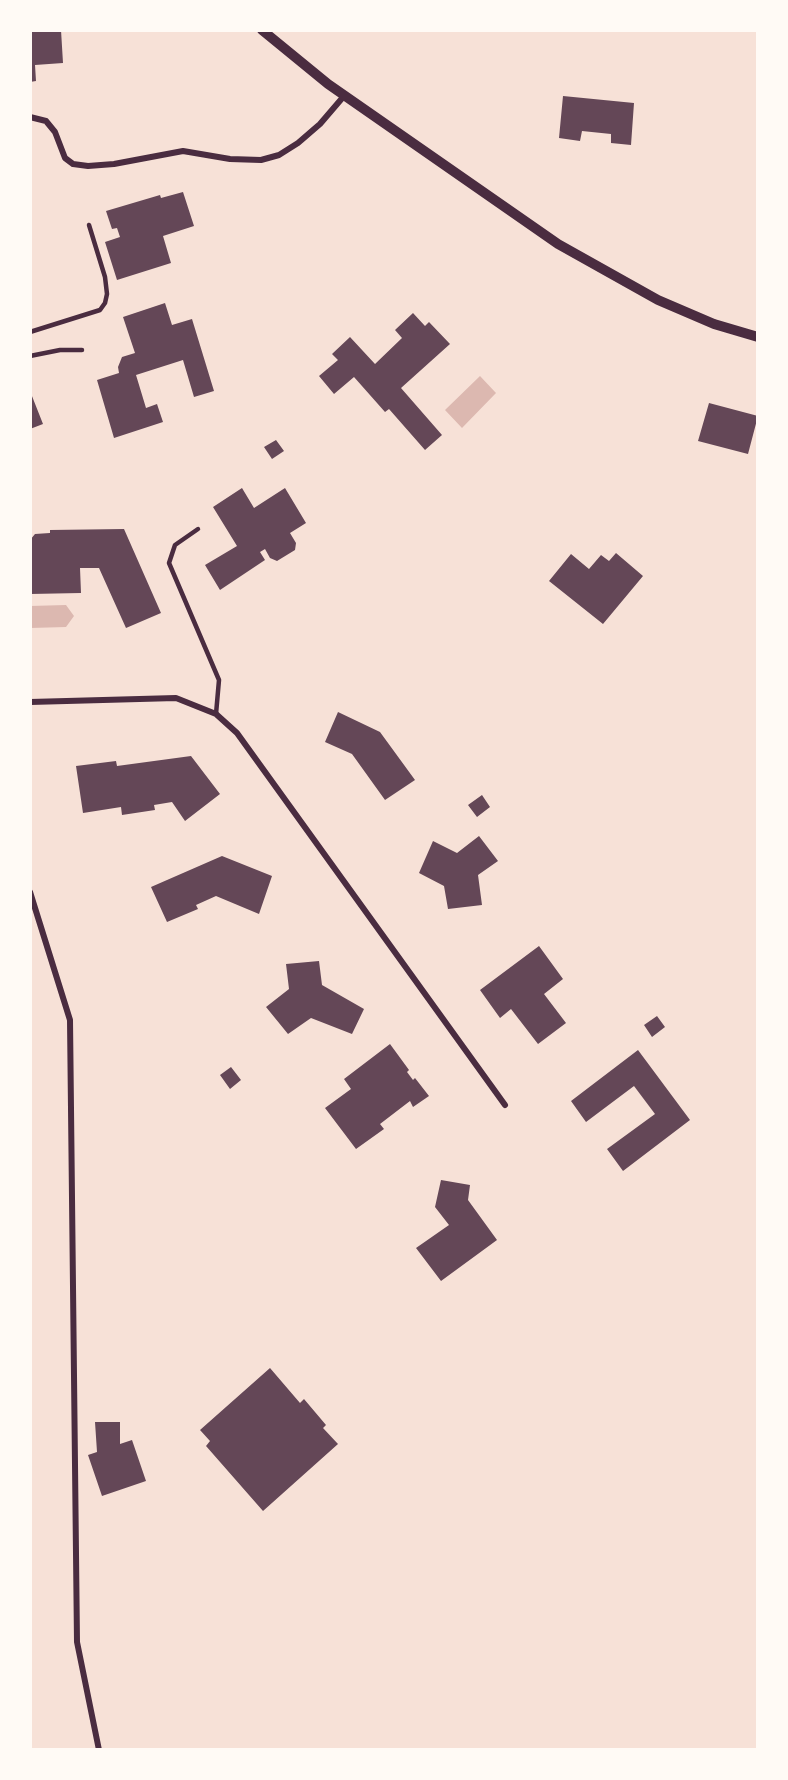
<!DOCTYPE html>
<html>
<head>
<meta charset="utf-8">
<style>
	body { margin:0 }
	#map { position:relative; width:788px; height:1780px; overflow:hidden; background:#f7e1d7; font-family:"Roboto Condensed",sans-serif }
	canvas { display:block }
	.frame { position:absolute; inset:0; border:32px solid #fffaf5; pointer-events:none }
</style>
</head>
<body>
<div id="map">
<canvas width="788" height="1780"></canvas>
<div class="frame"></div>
</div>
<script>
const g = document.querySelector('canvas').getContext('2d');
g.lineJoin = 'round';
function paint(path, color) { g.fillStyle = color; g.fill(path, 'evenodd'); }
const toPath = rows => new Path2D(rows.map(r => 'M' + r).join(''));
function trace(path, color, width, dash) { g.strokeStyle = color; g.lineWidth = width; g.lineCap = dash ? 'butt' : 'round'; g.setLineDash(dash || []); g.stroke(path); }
const water = toPath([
	[480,376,496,393,462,428,445,410],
	[66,605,74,616,66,627,30,628,30,606]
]);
const building = toPath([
	[30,30,61,30,63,63,35,65,36,81,30,82],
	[563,96,634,103,631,145,611,143,611,134,582,131,580,141,559,138],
	[183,192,194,226,163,236,171,263,117,280,105,242,120,237,117,228,112,229,106,211,160,195,161,198],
	[165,303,172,325,192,319,214,391,194,397,183,360,136,375,146,408,157,404,163,422,114,438,97,380,119,373,118,367,122,357,135,353,123,317],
	[413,313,425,326,429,322,450,344,401,388,442,435,425,450,389,409,385,412,354,377,334,394,319,376,338,360,332,354,350,337,375,364,402,338,395,330],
	[30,391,43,424,30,429],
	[709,403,758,416,748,454,698,441],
	[276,440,284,451,272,459,264,447],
	[242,488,254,508,285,488,306,523,290,533,296,543,295,550,277,561,270,558,265,549,260,552,265,560,220,590,205,565,237,546,213,507],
	[124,529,161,613,126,628,99,568,80,568,81,593,30,594,30,540,35,534,50,533,50,530],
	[616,553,643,576,603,624,549,581,571,554,589,569,601,555,609,561],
	[338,712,380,732,415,780,385,800,352,754,325,742],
	[191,756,220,794,185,821,172,802,154,805,155,810,122,815,121,807,83,813,76,766,116,761,117,766],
	[482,795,490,807,477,817,468,805],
	[479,836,498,861,478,875,482,905,448,909,444,886,419,873,433,841,457,853],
	[222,856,272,876,259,914,216,896,196,905,198,909,167,922,151,887],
	[539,946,563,979,544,994,566,1023,538,1044,511,1009,500,1018,480,990],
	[319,961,322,985,364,1009,352,1034,311,1018,288,1034,266,1007,289,989,286,964],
	[657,1016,665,1027,652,1037,644,1025],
	[390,1044,409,1070,407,1072,413,1080,415,1078,429,1096,413,1107,410,1101,380,1124,384,1129,356,1149,325,1108,351,1089,344,1079],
	[638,1050,690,1120,623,1171,607,1149,655,1114,634,1086,586,1122,571,1101],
	[231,1067,241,1080,230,1089,220,1075],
	[441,1180,470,1185,468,1200,497,1240,441,1281,416,1248,449,1225,435,1207],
	[270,1368,300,1403,304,1399,326,1425,323,1428,338,1444,263,1511,206,1446,210,1441,200,1430],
	[95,1422,120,1422,120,1444,132,1440,146,1481,102,1496,88,1455,97,1452]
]);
const service = toPath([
	[30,332,100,310,105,303,107,294,105,277,89,225],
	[30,356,60,350,82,350],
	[198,529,175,545,169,563,219,680,216,714]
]);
const minor = toPath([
	[30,117,46,121,55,132,65,158,73,164,88,166,114,164,183,151,230,159,261,160,279,155,298,143,320,124,344,96],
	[30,702,176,698,216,714,237,733,505,1105],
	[30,892,70,1020,77,1642,99,1750]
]);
const tertiary = toPath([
	[262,30,328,84,558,244,658,300,714,324,758,337]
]);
paint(water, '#dcb8b0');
paint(building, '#644757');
trace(service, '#4a2c40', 4.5);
trace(minor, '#4a2c40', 6);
trace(tertiary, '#4a2c40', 10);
</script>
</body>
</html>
